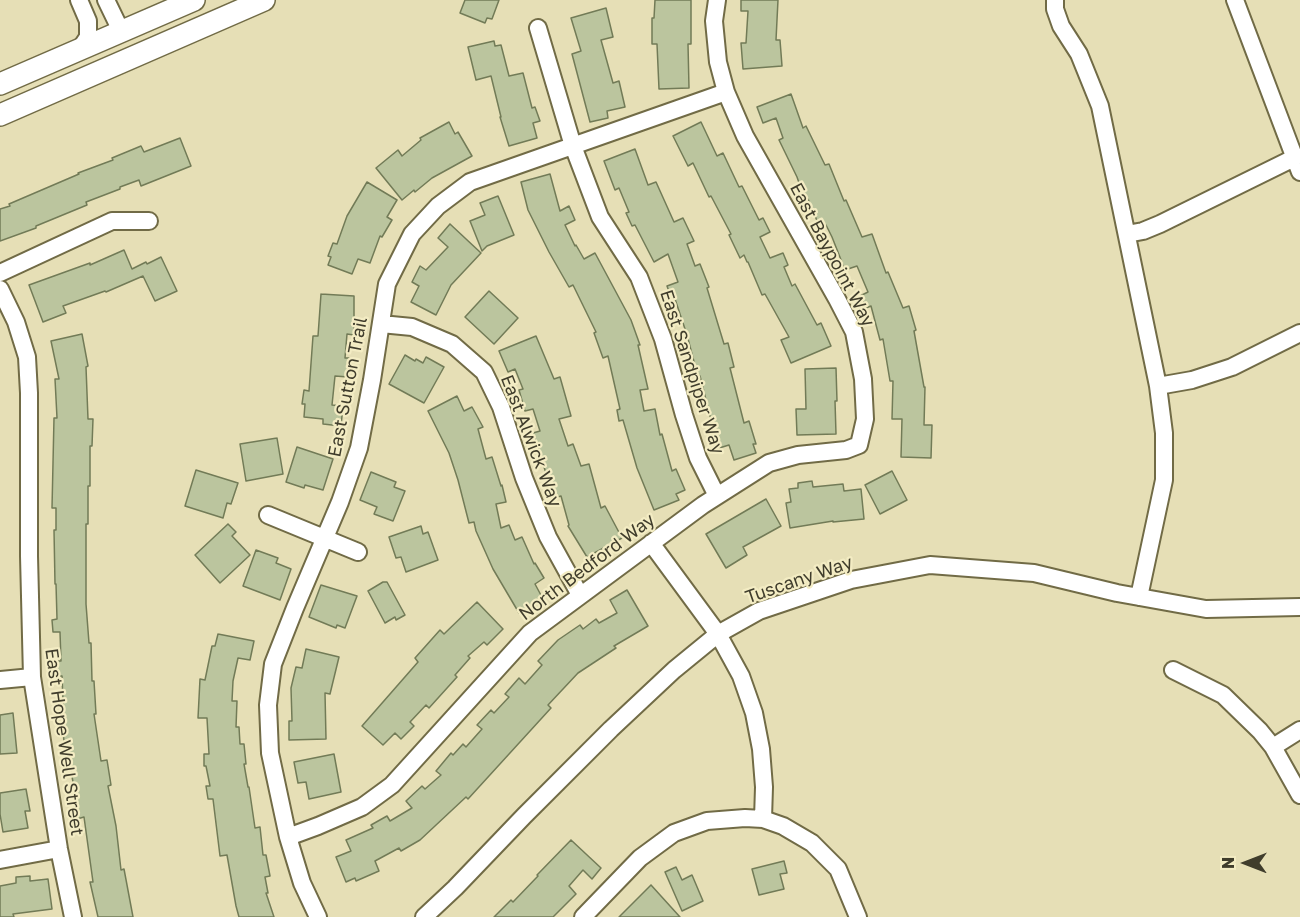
<!DOCTYPE html>
<html>
<head>
<meta charset="utf-8">
<style>
	body { margin:0 }
	#map { position:relative; width:1300px; height:917px; overflow:hidden; background:#e6dfb6; font-family:"Golos Text",sans-serif }
	canvas { display:block }
	.north { position:absolute; left:1216px; top:833px; width:60px; height:60px; -webkit-text-stroke:4px #f3ecc3; paint-order:stroke; rotate:270deg; font-size:16px; font-weight:700; line-height:24px; text-align:center; color:#403d2c }
	.north::after { content:''; display:block; margin:auto; width:21px; height:27px; background:#403d2c; clip-path:polygon(50% 0,100% 100%,50% 72%,0 100%) }
</style>
</head>
<body>
<div id="map">
<canvas width="1300" height="917"></canvas>
<div class="north">N</div>
</div>
<script>
const g = document.querySelector('canvas').getContext('2d');
g.lineJoin = 'round';
function paint(path, color) { g.fillStyle = color; g.fill(path, 'evenodd'); }
const toPath = rows => new Path2D(rows.map(r => 'M' + r).join(''));
function trace(path, color, width, dash) { g.strokeStyle = color; g.lineWidth = width; g.lineCap = dash ? 'butt' : 'round'; g.setLineDash(dash || []); g.stroke(path); }
function drawText(font, color, halo, rows, align = 'center') {
  g.font = font + ' "Golos Text",sans-serif'; g.lineWidth = 4.5; g.setLineDash([]); g.textBaseline = 'middle'; g.strokeStyle = halo; g.fillStyle = color; for (const [text, x, y, turn = 0] of rows) {
    g.save(); g.translate(x, y); g.rotate((+turn || 0) * Math.PI / 180); g.textAlign = isNaN(turn) ? turn : align; if (halo) g.strokeText(text, 0, 0); g.fillText(text, 0, 0); g.restore();
  }
}
const building = toPath([
	[465,0,499,0,492,19,487,18,485,23,460,13,465,0],
	[655,0,691,0,691,44,688,44,689,88,659,89,657,44,652,44,652,18,654,18,655,0],
	[741,0,778,0,776,40,780,40,782,66,743,69,741,43,746,43,748,11,741,11,741,0],
	[606,8,613,37,601,40,613,83,619,81,625,107,607,111,608,118,590,122,572,54,581,51,571,18,606,8],
	[494,41,495,46,501,45,509,76,523,73,532,108,535,107,540,121,533,123,537,138,509,146,500,117,501,117,491,76,476,80,468,47,494,41],
	[791,94,803,128,806,126,825,165,829,164,844,201,846,200,862,237,872,234,886,273,888,272,903,308,909,306,916,330,914,331,924,387,925,387,924,425,932,425,931,458,901,457,902,419,892,419,893,381,890,381,883,339,880,340,871,306,866,308,860,296,868,292,857,266,845,270,832,237,826,225,820,228,808,199,805,200,797,177,779,140,783,138,776,118,763,123,757,107,791,94],
	[449,122,455,134,458,132,472,156,432,178,415,192,414,190,402,200,376,168,398,150,402,156,421,140,420,138,449,122],
	[701,122,717,156,723,153,739,187,742,186,759,220,763,218,770,232,760,237,770,258,783,253,788,265,784,267,792,286,795,284,817,325,821,323,831,346,791,363,781,340,789,337,765,294,762,295,748,262,747,262,744,255,740,258,729,235,731,234,711,196,709,197,693,163,688,166,673,136,701,122],
	[180,138,191,166,141,186,139,180,120,187,120,189,86,202,87,205,36,226,36,228,0,241,0,209,10,206,9,204,79,174,78,173,113,160,112,158,141,146,144,152,180,138],
	[635,149,648,185,656,182,674,222,683,218,694,241,687,244,695,266,700,264,709,287,707,288,724,344,728,343,734,367,730,368,744,423,749,421,756,444,753,444,756,453,734,460,729,445,716,449,711,433,714,432,700,376,698,377,687,335,675,299,672,300,667,286,678,282,668,254,654,262,635,225,632,226,626,213,629,212,619,188,615,190,604,161,635,149],
	[550,174,560,211,569,206,575,220,565,225,575,246,576,245,584,259,595,253,631,320,640,345,638,345,648,389,640,390,644,411,655,409,660,435,662,434,672,471,676,469,685,490,676,494,679,500,654,510,637,468,623,420,619,421,617,410,620,409,608,356,603,358,594,333,596,332,573,285,569,287,549,252,528,210,521,182,550,174],
	[367,182,397,200,387,217,392,220,382,237,380,236,370,263,358,259,352,274,328,265,331,257,328,256,333,243,337,244,347,216,367,182],
	[498,196,514,235,487,246,482,251,470,221,485,215,480,203,498,196],
	[450,224,481,253,451,285,436,315,411,302,419,286,412,282,420,266,426,270,448,247,438,238,450,224],
	[124,250,132,269,146,262,147,264,161,257,177,291,155,301,143,276,106,292,105,291,63,306,66,313,43,322,29,285,90,263,90,265,124,250],
	[489,291,518,318,494,344,465,317,489,291],
	[321,294,354,296,354,335,347,334,345,358,349,358,348,377,335,376,332,405,343,406,341,426,323,424,323,419,304,417,305,404,302,404,304,390,309,391,313,336,318,336,321,294],
	[82,334,88,366,86,367,88,419,93,419,92,446,90,446,90,486,88,486,88,524,86,524,86,604,89,643,91,643,92,681,94,681,96,714,94,714,101,761,107,760,111,785,108,786,116,826,121,870,124,869,133,917,98,917,90,882,93,882,84,817,77,819,74,804,77,804,67,749,65,749,62,725,64,725,62,676,56,676,56,661,61,661,60,632,53,632,52,620,57,619,56,584,55,584,54,530,56,530,56,508,52,508,54,418,57,418,55,379,59,379,51,341,82,334],
	[536,336,554,379,560,377,571,416,559,419,568,446,573,444,581,466,589,464,601,508,605,506,622,538,587,557,568,526,569,525,561,496,554,498,533,433,540,431,533,409,525,411,519,390,523,389,515,369,508,372,499,351,536,336],
	[405,355,415,361,416,359,423,363,426,357,444,367,424,403,389,384,405,355],
	[836,368,837,401,835,401,836,434,797,435,796,409,806,409,805,369,836,368],
	[457,396,464,411,472,407,483,427,478,429,486,459,492,457,501,486,502,485,506,502,496,504,501,528,509,525,515,540,522,537,534,564,535,563,544,578,535,584,543,599,519,613,493,569,476,531,474,522,469,523,458,480,449,453,428,411,457,396],
	[277,438,283,474,246,481,240,444,277,438],
	[297,447,333,459,323,490,305,485,304,488,286,482,297,447],
	[196,470,238,483,231,504,227,503,223,518,185,506,196,470],
	[892,471,907,500,880,514,865,485,892,471],
	[371,472,396,482,394,487,405,491,393,521,374,514,377,507,360,500,371,472],
	[812,481,813,487,843,484,844,491,861,489,864,519,833,522,833,521,790,528,786,503,791,502,789,489,798,488,798,483,812,481],
	[766,499,781,526,743,547,747,555,726,568,706,534,766,499],
	[228,524,236,532,232,536,250,555,220,583,195,555,228,524],
	[421,526,423,534,428,532,438,560,406,572,401,557,396,558,389,537,421,526],
	[256,550,278,558,276,563,291,569,280,600,243,586,256,550],
	[383,582,387,582,405,615,396,620,395,617,385,623,368,591,383,582],
	[321,585,357,596,345,628,337,625,336,628,309,617,321,585],
	[627,590,648,626,614,646,616,648,578,673,548,705,551,708,468,799,466,797,420,840,401,851,399,848,375,861,379,871,356,881,355,878,346,882,336,857,351,851,346,840,373,828,371,825,387,816,390,821,412,808,406,801,422,786,425,789,441,775,436,771,451,753,453,755,463,744,466,747,482,729,477,725,491,710,494,713,509,697,505,694,519,678,525,684,542,665,538,661,558,640,580,625,583,629,596,619,599,623,617,613,610,600,627,590],
	[477,602,503,629,487,645,484,642,468,656,470,658,455,675,457,677,429,708,426,705,410,722,414,726,401,739,395,733,383,745,362,726,418,662,415,658,440,630,444,634,477,602],
	[218,634,254,641,250,660,238,658,233,681,232,701,237,701,236,727,239,727,240,744,244,744,246,764,244,764,248,787,249,787,255,828,260,827,263,855,266,855,270,876,265,877,268,893,266,893,274,917,239,917,236,906,227,855,220,856,213,799,208,799,206,786,210,786,206,766,204,766,204,754,209,754,207,718,198,718,200,679,205,680,212,646,215,646,218,634],
	[306,649,339,657,330,694,325,693,326,739,289,740,289,721,292,721,291,688,296,667,302,668,306,649],
	[13,713,17,753,0,754,0,715,13,713],
	[334,754,341,792,309,799,306,782,298,783,294,762,334,754],
	[26,789,30,811,25,811,28,828,3,832,0,814,0,793,26,789],
	[571,840,601,868,592,879,583,870,569,886,576,894,553,917,494,917,511,900,513,902,538,876,537,875,571,840],
	[784,861,787,873,780,874,784,889,759,895,752,869,784,861],
	[676,867,682,880,692,875,703,901,682,911,665,872,676,867],
	[30,876,30,881,48,879,52,909,13,914,14,917,0,917,0,886,16,883,16,877,30,876],
	[651,885,680,917,619,917,651,885]
]);
const minor = toPath([
	[79,0,88,21,88,37,80,49],
	[106,0,121,31],
	[1055,0,1055,9,1061,26,1079,54,1100,106,1158,386,1164,433,1164,480,1139,597],
	[1235,0,1300,172],
	[538,28,573,146,600,217,639,277,663,339,684,415,698,458,717,496],
	[1127,234,1143,231,1160,224,1294,158],
	[0,273,112,221,149,221],
	[0,289,16,322,27,357,29,393,29,556,32,677,59,849,73,917],
	[381,324,412,327,452,344,484,372,501,407,524,478,548,537,580,595],
	[1158,386,1192,380,1232,367,1300,333],
	[268,515,358,552],
	[651,543,718,634,741,676,754,713,761,749,764,787,763,819],
	[1173,670,1223,695,1260,731,1273,747,1300,795],
	[0,680,32,677],
	[1273,747,1300,730],
	[288,837,318,826,362,807,392,785,530,633,703,505,769,463,798,455,846,450,859,445,865,419,863,379,854,332,837,299,745,136,726,92,718,62,714,21,717,0],
	[0,860,59,849],
	[318,917,302,883,288,837,270,753,268,705,273,664,295,608,340,502,359,448,372,380,387,284,412,234,438,206,470,182,726,92],
	[424,917,455,888,524,816,611,729,674,670,718,634,759,611,851,580,930,565,1034,573,1117,593,1206,609,1300,607],
	[583,917,640,858,674,833,707,821,745,818,763,819,783,826,812,843,838,869,858,917]
]);
const major = toPath([
	[0,84,194,0],
	[0,115,264,0]
]);
const streetNames = [
	["East Baypoint Way",832,255,62],
	["East Sandpiper Way",692,372,72],
	["East Sutton Trail",348,387,-79],
	["East Alwick Way",531,441,69],
	["North Bedford Way",587,567,-37],
	["Tuscany Way",799,580,-19],
	["East Hope Well Street",64,742,82]
];
paint(building, '#bbc59e');
trace(building, '#727b57', 1.5);
trace(minor, '#716b46', 20);
trace(major, '#716b46', 24);
trace(minor, '#fff', 16);
trace(major, '#fff', 21);
drawText('18px', '#403d2c', '#f3ecc3', streetNames);
</script>
</body>
</html>
